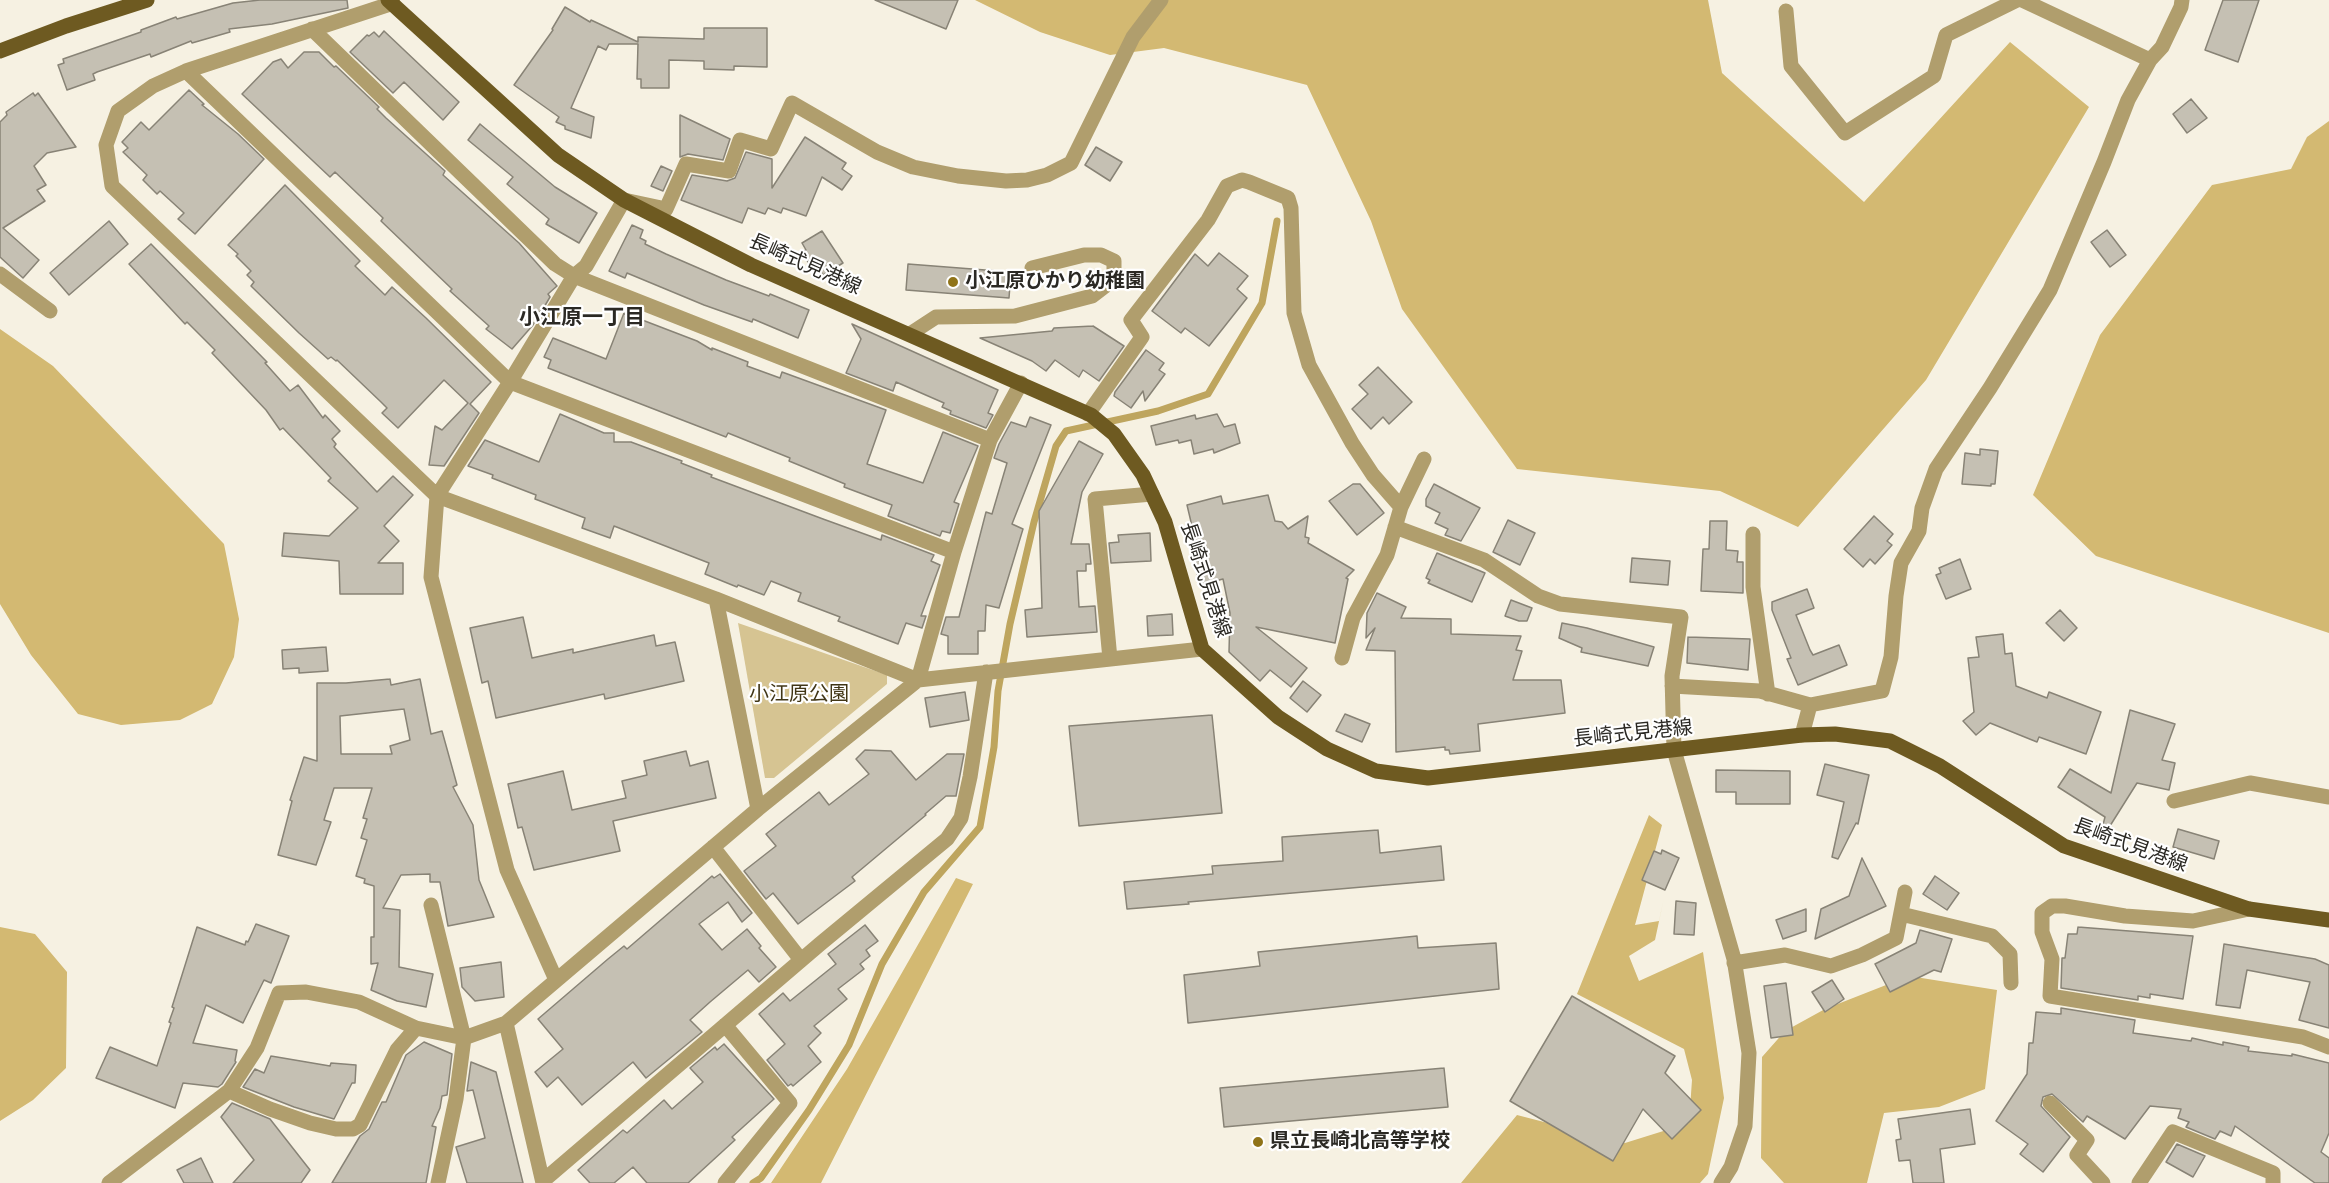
<!DOCTYPE html>
<html>
<head>
<meta charset="utf-8">
<style>
	body { margin:0 }
	canvas { display:block; background:#f6f1e2 }
</style>
</head>
<body>
<canvas width="2329" height="1183"></canvas>
<script>
const g = document.querySelector('canvas').getContext('2d');
g.lineJoin = 'round';
function paint(path, color) { g.fillStyle = color; g.fill(path, 'evenodd'); }
const toPath = rows => new Path2D(rows.map(r => 'M' + r).join(''));
function trace(path, color, width, dash) { g.strokeStyle = color; g.lineWidth = width; g.lineCap = dash ? 'butt' : 'round'; g.setLineDash(dash || []); g.stroke(path); }
function drawText(font, color, halo, rows, align = 'center') {
  g.font = font + ' "Archivo Narrow","Noto Sans JP",sans-serif'; g.lineWidth = 4.5; g.setLineDash([]); g.textBaseline = 'middle'; g.strokeStyle = halo; g.fillStyle = color; for (const [text, x, y, turn = 0] of rows) {
    g.save(); g.translate(x, y); g.rotate((+turn || 0) * Math.PI / 180); g.textAlign = isNaN(turn) ? turn : align; if (halo) g.strokeText(text, 0, 0); g.fillText(text, 0, 0); g.restore();
  }
}
const green = toPath([
	[738,623,887,675,887,684,774,778,765,778]
]);
const forest = toPath([
	[975,0,1708,0,1722,73,1864,202,2010,42,2089,107,1926,380,1798,527,1720,491,1517,469,1402,309,1371,221,1307,85,1164,48,1110,55,1040,32],
	[2329,121,2329,633,2096,556,2033,495,2100,335,2212,185,2291,169,2307,137],
	[0,329,53,366,224,544,239,619,234,657,212,704,180,720,121,725,78,714,31,655,0,604],
	[1649,815,1662,825,1635,925,1659,921,1664,898,1655,940,1629,956,1639,981,1703,952,1724,1098,1708,1174,1700,1183,1461,1183,1517,1115,1625,1143,1689,1123,1692,1080,1684,1049,1577,994],
	[956,878,973,884,821,1183,771,1183,847,1069],
	[0,927,35,934,67,972,66,1068,33,1100,0,1121],
	[1909,976,1997,990,1985,1089,1939,1107,1884,1113,1867,1183,1784,1183,1761,1158,1762,1057,1785,1031,1825,1009]
]);
const stream = toPath([
	[753,1183,761,1178,809,1110,849,1045,882,964,924,892,980,827,994,747,998,691,1010,624,1034,522,1056,446,1066,431,1158,411,1208,394,1262,303,1277,221]
]);
const building = toPath([
	[260,0,347,0,348,8,272,24,229,29,230,32,192,43,191,41,151,57,150,54,97,72,93,74,95,80,67,90,58,65,64,63,63,59,141,32,141,30,176,17,177,19,233,3,260,0],
	[875,0,958,0,946,29,875,0],
	[2223,0,2259,0,2238,62,2205,50,2223,0],
	[565,7,590,22,591,20,638,42,638,37,704,39,704,28,767,28,767,67,734,66,734,70,704,69,704,61,669,60,669,88,641,88,641,79,637,79,638,44,609,44,606,50,598,46,571,108,594,117,591,138,565,129,565,126,556,122,559,117,514,85,553,30,552,29,565,7],
	[384,31,459,102,443,120,404,82,393,93,350,52,367,35,369,36,374,32,379,37,384,31],
	[304,52,319,52,334,67,336,66,379,107,377,109,386,118,445,171,443,175,519,243,557,286,548,294,550,297,543,309,530,320,534,323,533,325,512,349,486,329,489,326,450,291,452,289,381,221,383,218,335,172,330,177,242,94,273,62,281,59,288,68,304,52],
	[189,90,204,104,202,105,238,134,264,159,195,234,178,219,184,213,160,191,157,194,143,180,147,175,123,152,128,148,122,142,141,122,149,130,189,90],
	[33,93,35,96,38,93,76,147,47,153,34,166,46,185,37,190,45,201,3,228,39,260,23,278,0,257,0,122,7,115,6,112,33,93],
	[2191,99,2207,118,2187,133,2173,114,2191,99],
	[680,115,730,139,723,160,688,154,680,157,680,115],
	[480,124,555,187,597,213,579,243,546,224,549,219,507,184,513,177,468,140,480,124],
	[805,137,846,163,842,169,852,176,842,190,822,177,806,216,783,208,781,213,768,208,765,214,748,208,742,223,681,200,692,175,727,181,735,178,746,152,772,159,772,188,805,137],
	[1096,147,1122,162,1110,181,1085,165,1096,147],
	[661,166,672,171,663,191,651,186,661,166],
	[285,185,360,261,355,266,385,295,392,287,426,318,491,382,470,404,479,413,444,466,429,465,435,426,442,430,468,403,444,380,398,428,382,413,387,408,381,402,337,360,336,361,331,357,328,359,299,333,251,286,254,282,247,275,251,271,236,256,238,254,228,245,285,185],
	[109,221,128,244,69,295,50,273,109,221],
	[632,225,643,230,640,238,646,241,645,244,666,254,726,280,769,296,770,294,809,310,798,338,753,319,752,322,704,305,627,273,625,278,609,271,632,225],
	[2107,230,2126,255,2110,267,2091,242,2107,230],
	[822,231,843,263,823,275,819,269,814,272,802,252,806,250,802,243,822,231],
	[151,244,267,362,265,363,290,391,298,385,323,418,325,415,340,431,332,439,336,444,334,447,377,492,393,476,413,495,384,526,399,541,378,563,403,563,403,594,340,594,339,561,282,556,284,533,329,536,358,508,328,481,331,478,283,428,280,430,266,410,212,353,215,350,187,322,185,324,129,264,151,244],
	[1219,253,1248,276,1237,289,1247,298,1209,346,1185,328,1181,333,1152,311,1195,254,1208,266,1219,253],
	[908,264,1011,272,1009,298,906,290,908,264],
	[624,313,697,341,712,350,712,348,748,362,747,366,780,378,782,372,886,410,867,464,923,483,943,432,978,446,954,502,959,504,950,533,942,531,940,536,888,516,892,505,844,487,845,484,789,461,790,458,728,433,726,437,548,368,551,360,544,357,553,338,606,359,624,313],
	[852,324,998,390,988,413,993,415,986,428,950,414,951,411,942,407,944,403,896,382,893,391,846,373,861,339,852,324],
	[1093,326,1124,346,1099,381,1083,370,1079,377,1055,360,1046,371,1032,361,980,338,1052,331,1054,328,1093,326],
	[1146,350,1164,363,1159,370,1165,374,1145,401,1143,391,1131,408,1114,396,1115,392,1146,350],
	[1378,367,1412,402,1389,424,1383,417,1371,429,1352,409,1368,394,1359,385,1378,367],
	[560,414,604,433,614,433,614,442,631,442,682,461,681,463,712,475,711,477,823,519,881,540,882,535,934,555,931,561,940,565,921,616,926,616,922,628,906,623,898,644,838,621,840,617,798,601,801,593,771,581,764,595,738,585,737,587,705,574,709,563,614,526,610,538,582,528,585,518,535,499,536,495,492,478,493,475,468,466,485,440,539,462,560,414],
	[1217,414,1224,427,1235,424,1240,443,1214,453,1213,449,1194,454,1191,440,1179,443,1178,440,1156,445,1151,426,1195,415,1196,419,1217,414],
	[1030,417,1051,425,1012,524,1023,529,999,608,986,605,985,631,978,631,978,654,948,654,948,636,941,634,946,617,959,617,986,512,992,514,1007,463,994,458,999,444,1011,422,1026,427,1030,417],
	[1079,441,1103,454,1082,492,1071,544,1089,544,1091,564,1086,564,1086,571,1077,571,1079,607,1095,606,1097,632,1027,637,1025,610,1042,608,1039,511,1079,441],
	[1980,449,1998,451,1995,484,1991,484,1991,486,1962,484,1965,453,1980,455,1980,449],
	[1353,484,1360,484,1384,513,1357,535,1329,501,1353,484],
	[1434,484,1480,508,1461,541,1445,535,1448,529,1435,523,1440,513,1426,506,1426,499,1434,484],
	[1268,495,1275,521,1282,522,1288,529,1308,516,1305,537,1309,538,1308,543,1354,570,1346,578,1348,579,1335,643,1256,627,1307,668,1291,687,1270,670,1260,681,1229,652,1230,613,1223,579,1200,585,1194,562,1200,560,1187,505,1221,496,1223,504,1268,495],
	[1874,516,1893,534,1887,541,1892,545,1875,564,1870,559,1863,567,1844,549,1874,516],
	[1508,520,1535,533,1520,565,1493,552,1508,520],
	[1710,521,1727,521,1726,550,1738,551,1737,562,1743,562,1743,593,1701,591,1703,549,1709,549,1710,521],
	[1150,533,1151,561,1111,563,1109,543,1119,542,1118,535,1150,533],
	[1437,553,1485,573,1472,602,1428,583,1430,580,1426,578,1437,553],
	[1632,558,1670,561,1668,585,1630,582,1632,558],
	[1960,559,1971,589,1946,599,1936,575,1941,573,1939,568,1960,559],
	[1807,589,1814,608,1796,615,1810,650,1813,655,1839,645,1847,665,1798,685,1787,659,1791,658,1772,610,1772,602,1807,589],
	[1377,593,1406,607,1401,618,1451,619,1451,634,1521,636,1516,650,1522,651,1513,680,1561,680,1565,713,1478,724,1480,751,1450,754,1449,750,1445,750,1445,747,1396,752,1395,651,1366,650,1375,628,1366,638,1367,613,1377,593],
	[1511,600,1532,608,1527,621,1519,621,1505,616,1511,600],
	[2060,610,2077,628,2064,641,2046,623,2060,610],
	[1172,614,1173,635,1148,636,1147,616,1172,614],
	[523,617,532,658,573,649,573,653,654,635,656,646,675,642,684,681,605,699,604,694,496,718,488,681,482,683,470,628,523,617],
	[1562,623,1587,628,1654,647,1648,666,1581,652,1582,648,1559,638,1562,623],
	[2003,634,2005,654,2012,653,2016,686,2047,698,2049,692,2101,712,2086,754,2039,737,2037,742,1990,723,1976,735,1963,721,1974,712,1968,658,1979,657,1976,637,2003,634],
	[1688,637,1750,639,1748,670,1687,663,1688,637],
	[326,647,328,671,299,673,299,668,283,669,282,650,326,647],
	[390,679,391,685,420,679,431,734,442,731,457,785,453,787,473,825,479,880,494,917,448,926,440,882,430,882,430,874,401,875,383,908,400,910,399,967,433,974,426,1007,397,1001,371,990,378,963,371,964,371,937,374,937,374,886,364,883,365,879,356,876,367,840,361,838,367,819,363,818,372,788,334,788,324,820,331,822,316,865,278,855,292,801,290,800,304,757,317,761,317,683,346,683,390,679],
	[404,709,410,740,390,746,392,754,341,754,340,716,404,709],
	[1303,681,1321,695,1307,712,1290,698,1303,681],
	[965,692,969,720,930,727,925,698,965,692],
	[2130,710,2175,724,2162,760,2175,763,2169,790,2137,783,2103,837,2100,836,2105,817,2058,787,2070,769,2111,793,2130,710],
	[1345,714,1370,724,1362,742,1336,731,1345,714],
	[1212,715,1222,813,1079,826,1069,726,1212,715],
	[865,750,891,751,916,780,947,754,964,754,956,796,946,796,925,814,926,815,852,877,855,881,798,924,773,893,766,899,744,871,776,846,766,834,819,792,829,805,869,774,856,759,865,750],
	[686,751,690,766,708,761,716,798,613,821,620,851,534,870,522,827,518,828,508,784,563,771,572,810,626,798,622,781,647,775,644,761,686,751],
	[1825,764,1869,775,1858,824,1856,823,1838,859,1832,857,1844,802,1817,795,1825,764],
	[1716,770,1790,771,1790,804,1736,804,1736,792,1716,792,1716,770],
	[2178,829,2219,841,2214,859,2173,847,2178,829],
	[1378,830,1380,853,1441,846,1444,880,1188,902,1189,904,1127,909,1124,882,1213,874,1212,866,1283,861,1282,837,1378,830],
	[1662,850,1679,858,1665,890,1642,880,1654,851,1661,854,1662,850],
	[1862,858,1886,906,1815,939,1821,909,1849,896,1862,858],
	[720,874,752,913,742,922,728,902,699,924,722,950,747,929,761,946,759,948,776,967,759,982,748,970,710,1002,690,1020,702,1032,646,1078,633,1062,582,1105,558,1077,547,1087,535,1072,563,1049,538,1019,608,959,624,946,627,949,712,876,714,878,720,874],
	[1935,876,1959,893,1947,910,1923,894,1935,876],
	[1676,901,1696,903,1694,935,1674,934,1676,901],
	[1806,909,1806,931,1783,939,1776,920,1806,909],
	[256,924,289,936,271,983,264,980,243,1023,206,1005,193,1043,237,1050,235,1061,236,1062,222,1084,218,1087,183,1083,175,1108,96,1078,110,1047,157,1066,171,1023,169,1022,174,1008,172,1007,197,927,245,945,246,941,248,942,256,924],
	[865,925,878,941,866,950,870,956,860,964,864,969,838,989,847,999,814,1026,821,1033,808,1046,821,1062,793,1086,791,1084,788,1086,767,1060,785,1044,759,1014,783,993,790,1001,836,964,828,954,865,925],
	[2078,927,2193,936,2183,999,2150,994,2150,998,2138,996,2138,1000,2061,988,2062,958,2065,958,2068,934,2077,934,2078,927],
	[1920,930,1952,939,1941,972,1934,970,1890,992,1875,964,1916,943,1920,930],
	[1417,936,1418,948,1496,943,1499,989,1188,1023,1184,975,1260,966,1258,952,1417,936],
	[2224,944,2315,959,2329,965,2329,1028,2299,1020,2310,982,2247,970,2240,1008,2216,1005,2224,944],
	[501,962,504,997,475,1001,462,987,460,968,501,962],
	[1832,980,1844,999,1825,1012,1812,992,1832,980],
	[1786,983,1793,1035,1771,1038,1764,986,1786,983],
	[1572,996,1675,1056,1665,1073,1701,1110,1672,1139,1643,1109,1613,1161,1510,1101,1572,996],
	[2061,1008,2135,1020,2133,1033,2191,1041,2192,1038,2223,1045,2223,1042,2249,1047,2248,1051,2292,1056,2292,1054,2329,1063,2329,1133,2321,1152,2329,1158,2329,1183,2315,1183,2235,1126,2231,1136,2220,1131,2215,1139,2186,1127,2189,1122,2178,1118,2181,1109,2150,1106,2125,1139,2087,1116,2083,1122,2052,1094,2043,1097,2041,1106,2070,1137,2043,1172,2020,1154,2028,1144,1996,1121,2027,1074,2029,1043,2033,1043,2036,1012,2061,1014,2061,1008],
	[424,1042,452,1054,447,1095,442,1096,440,1108,432,1126,436,1127,426,1183,332,1183,360,1136,369,1129,382,1102,386,1102,406,1055,424,1042],
	[724,1044,774,1099,732,1137,735,1140,688,1183,647,1183,633,1167,614,1183,590,1183,578,1170,623,1130,627,1133,664,1100,672,1109,703,1082,690,1068,715,1047,717,1050,724,1044],
	[271,1056,330,1066,331,1063,356,1065,355,1083,352,1083,334,1119,294,1107,243,1087,255,1069,264,1073,271,1056],
	[471,1062,496,1072,523,1183,467,1183,456,1147,485,1138,473,1090,467,1091,471,1062],
	[1444,1068,1448,1107,1224,1127,1220,1088,1444,1068],
	[232,1103,270,1119,310,1170,301,1183,233,1183,254,1160,221,1117,232,1103],
	[1970,1109,1975,1144,1940,1149,1944,1183,1913,1183,1910,1160,1899,1161,1896,1140,1901,1139,1898,1119,1970,1109],
	[2177,1144,2205,1156,2193,1177,2166,1162,2177,1144],
	[201,1158,213,1183,184,1183,177,1170,201,1158]
]);
const minor = toPath([
	[2022,0,2150,60],
	[393,3,186,71,153,86,118,111,106,145,112,186,437,496,716,599,918,680,1202,649],
	[1786,11,1791,66,1845,133,1934,76,1946,35,2017,0],
	[312,29,555,264,574,276,990,440],
	[186,71,510,382,954,552],
	[0,274,50,311],
	[910,334,936,317,1015,316,1092,296,1105,286,1114,272,1114,261,1101,255,1084,255,1032,268],
	[1088,414,1142,337,1131,320,1208,220,1227,186,1242,180,1249,182,1288,198,1291,208,1294,313,1309,365,1352,443,1373,475,1401,507],
	[1395,527,1484,560,1538,596,1560,604,1681,617,1672,676,1674,750,1734,959,1749,1053,1745,1126,1731,1167,1721,1183],
	[1753,534,1753,587,1768,694],
	[716,599,758,809],
	[1342,658,1353,618,1387,555,1401,507,1424,459],
	[1110,659,1095,499,1152,494],
	[1672,686,1760,691,1810,705],
	[1802,735,1810,705,1882,691,1891,657,1896,596,1901,563,1919,531,1922,508,1936,469,1990,388,2050,290,2104,162,2128,100,2150,60,2162,47,2181,7,2182,0],
	[2174,801,2250,783,2329,797],
	[713,847,801,960],
	[431,905,464,1038,456,1099,438,1183],
	[2249,909,2193,921,2125,916,2065,906,2052,906,2042,913,2042,932,2052,959,2050,996,2303,1037,2329,1047],
	[1901,914,1992,936,2010,954,2011,983],
	[1734,963,1785,955,1831,966,1862,955,1896,938,1905,892],
	[556,980,507,870,431,577,437,496,510,382,574,276,586,266,624,200,666,209,686,164,729,171,740,140,771,149,792,103,877,152,913,167,958,176,1006,181,1027,180,1047,175,1071,163,1133,37,1161,0],
	[725,1025,790,1103,725,1183],
	[229,1091,270,1109,310,1123,336,1129,353,1129,360,1125,397,1050,416,1028],
	[2050,1103,2087,1140,2077,1155,2103,1183],
	[543,1181,820,944,947,839,961,818,970,777,986,672],
	[109,1183,229,1091,257,1048,279,993,306,992,359,1002,416,1028,464,1038,506,1023],
	[543,1183,506,1023,758,809,918,680,954,552,990,440,1021,383],
	[2139,1183,2173,1132,2273,1173,2273,1183]
]);
const major = toPath([
	[388,0,558,155,624,200,751,265,1091,415,1114,434,1143,475,1165,522,1202,649,1278,717,1327,749,1376,771,1428,778,1802,735,1835,734,1890,741,1940,766,2064,846,2249,909,2329,920],
	[0,51,66,26,147,0]
]);
const markers = [
	[953,282,6,"#907419"],
	[1258,1142,6,"#907419"]
];
const streetNames = [
	["長崎式見港線",805,265,24],
	["長崎式見港線",1205,580,72],
	["長崎式見港線",1633,734,-6],
	["長崎式見港線",2130,846,20]
];
const poiNames = [
	["小江原ひかり幼稚園",965,282],
	["県立長崎北高等学校",1270,1142]
];
const parkNames = [
	["小江原公園",799,695]
];
const neighbourhoodNames = [
	["小江原一丁目",582,318]
];
paint(green, '#d6c492');
paint(forest, '#d3b972');
trace(stream, '#bea55e', 7);
paint(building, '#c5c0b3');
trace(building, '#888376', 1.5);
trace(minor, '#b09e6d', 15);
trace(major, '#6e5a21', 15);
for (const [x, y, r, color] of markers) { const dot = new Path2D(); dot.arc(x, y, r, 0, 2 * Math.PI); g.fillStyle = color; g.fill(dot); trace(dot, '#fff', 2); }
drawText('20px', '#2b2924', '#fff', streetNames);
drawText('bold 20px', '#2b2924', '#fff', poiNames, 'left');
drawText('20px', '#413616', '#fff', parkNames);
drawText('bold 21px', '#2b2924', '#fff', neighbourhoodNames);
</script>
</body>
</html>
